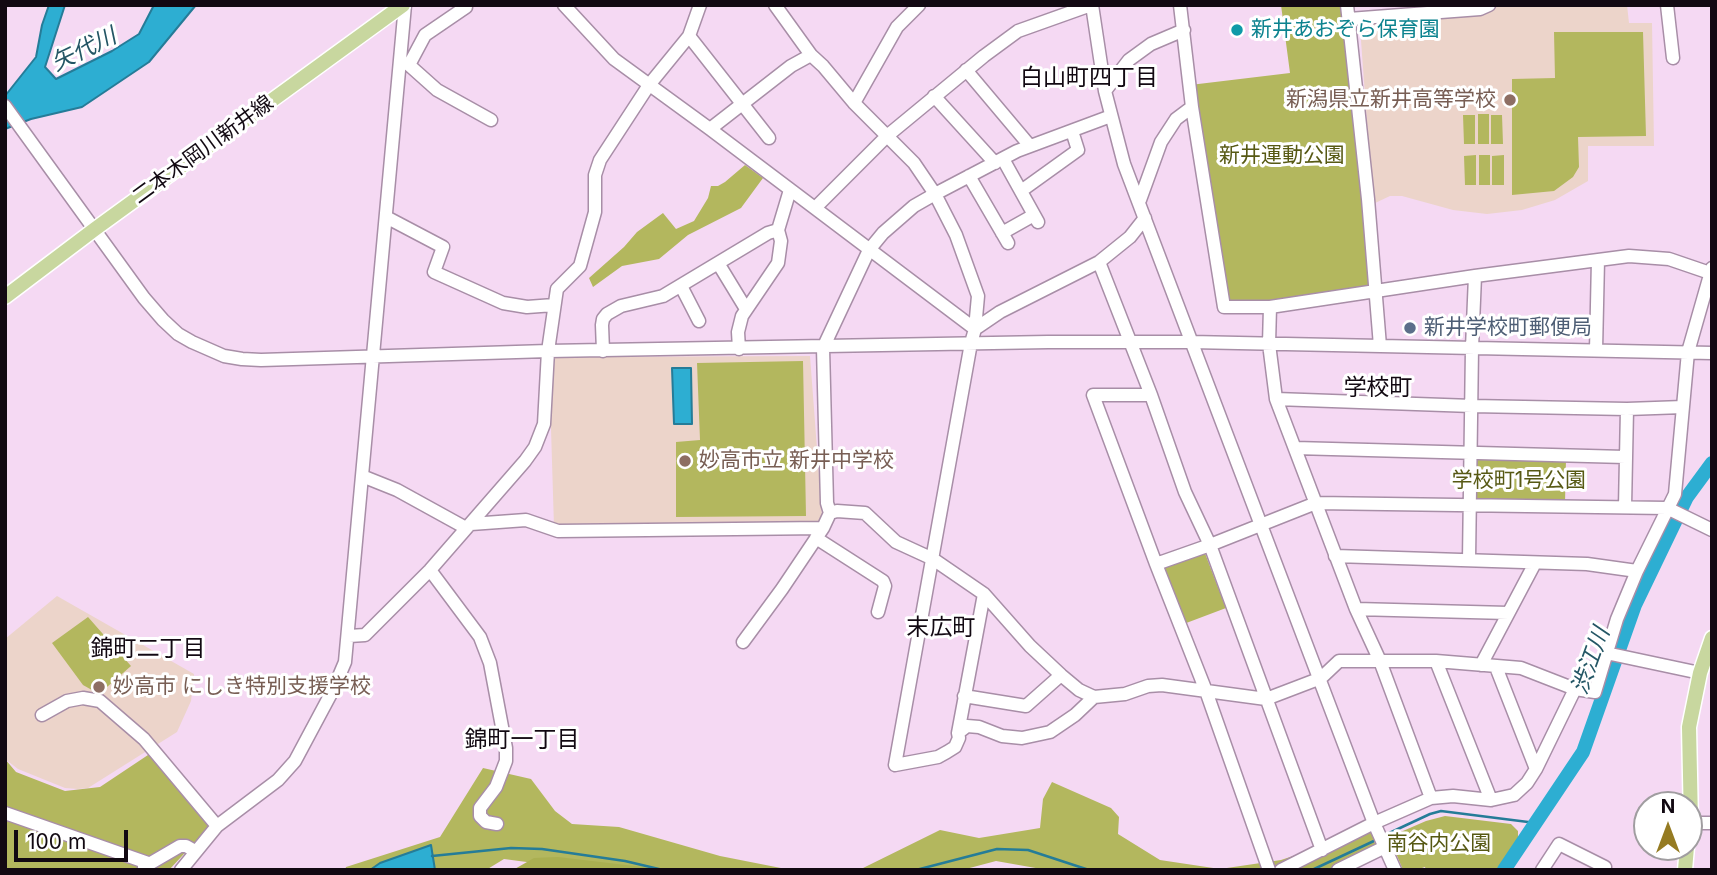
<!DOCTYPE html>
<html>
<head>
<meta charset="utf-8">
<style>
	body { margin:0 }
	#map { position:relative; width:1717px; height:875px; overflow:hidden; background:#f5d9f3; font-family:Inter,sans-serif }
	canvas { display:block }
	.frame { position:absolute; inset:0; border:7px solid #120912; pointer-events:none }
	.north { position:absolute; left:1633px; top:791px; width:70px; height:70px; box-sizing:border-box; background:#fff; border:2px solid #a09da0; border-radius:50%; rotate:0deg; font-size:19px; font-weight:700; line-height:28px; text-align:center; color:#120912 }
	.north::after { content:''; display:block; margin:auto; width:24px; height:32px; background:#957b22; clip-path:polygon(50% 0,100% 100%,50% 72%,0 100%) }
	.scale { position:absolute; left:14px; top:830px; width:114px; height:32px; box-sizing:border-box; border:4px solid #120912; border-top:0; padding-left:9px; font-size:21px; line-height:24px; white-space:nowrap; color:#120912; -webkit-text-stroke:5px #fff; paint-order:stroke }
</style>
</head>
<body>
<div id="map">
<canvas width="1717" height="875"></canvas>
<div class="frame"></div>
<div class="north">N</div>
<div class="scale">100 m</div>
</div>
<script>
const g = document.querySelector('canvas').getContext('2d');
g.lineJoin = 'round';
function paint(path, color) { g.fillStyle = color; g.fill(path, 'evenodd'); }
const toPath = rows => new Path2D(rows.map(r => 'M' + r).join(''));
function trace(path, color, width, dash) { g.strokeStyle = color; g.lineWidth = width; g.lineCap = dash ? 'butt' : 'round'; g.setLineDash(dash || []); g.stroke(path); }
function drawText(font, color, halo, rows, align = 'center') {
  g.font = font + ' Inter,"Noto Sans JP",sans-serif'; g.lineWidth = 6; g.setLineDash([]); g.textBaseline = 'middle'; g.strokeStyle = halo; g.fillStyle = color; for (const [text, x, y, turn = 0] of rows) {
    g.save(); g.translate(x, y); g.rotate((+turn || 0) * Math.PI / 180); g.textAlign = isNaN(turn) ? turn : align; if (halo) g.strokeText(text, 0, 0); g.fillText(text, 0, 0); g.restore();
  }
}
const education = toPath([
	[1500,5,1627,5,1629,23,1652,23,1654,146,1588,146,1588,181,1555,200,1522,210,1487,214,1453,210,1402,196,1390,196,1373,204,1360,27,1364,22,1481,14],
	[810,356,823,528,554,527,550,396,554,357],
	[57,596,194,674,191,701,177,732,88,788,78,789,65,788,18,769,5,759,5,639]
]);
const green = toPath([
	[1281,5,1347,5,1375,292,1224,307,1190,85,1290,73],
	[1554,32,1643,32,1646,136,1578,137,1579,167,1573,177,1554,191,1512,195,1512,79,1555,78],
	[1489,114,1489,144,1478,144,1478,114],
	[1463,115,1475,115,1475,144,1464,144],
	[1491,115,1502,115,1503,144,1491,144],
	[1476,155,1476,185,1465,185,1464,156],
	[1479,155,1490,155,1490,185,1479,185],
	[1504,155,1504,185,1492,185,1492,156],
	[745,165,763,178,741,208,688,235,659,259,622,266,593,287,589,278,624,247,637,232,663,213,676,229,694,221,708,198,711,186,718,186,725,182],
	[803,361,806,516,676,517,676,442,700,440,697,363],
	[1474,458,1566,459,1565,503,1473,503],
	[1203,548,1226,608,1181,625,1159,565],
	[88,617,131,666,99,694,83,685,52,643],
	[151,753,209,827,169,870,5,870,5,759,16,772,65,791,100,787],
	[483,768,531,779,555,811,572,824,619,827,720,856,791,870,587,870,504,859,486,870,345,870,346,867,440,837],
	[1052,782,1111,808,1119,817,1118,834,1160,860,1220,869,1281,860,1371,830,1376,847,1329,870,1047,870,996,861,962,870,859,870,940,830,979,838,1040,828,1043,799],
	[1445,816,1511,824,1518,831,1518,841,1499,870,1426,870,1425,867,1416,870,1403,870,1389,837,1426,821]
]);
const forest = toPath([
	[557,857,558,857,668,870,513,870,534,858]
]);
const water = toPath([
	[49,5,65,5,45,67,56,79,112,51,139,34,154,5,196,5,149,62,82,107,31,119,5,129,5,96,36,57,42,25,49,5],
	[672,368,691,368,692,424,674,424,672,368],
	[431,845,435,870,370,870,380,863,431,845]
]);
const stream = toPath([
	[1385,835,1430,814,1441,811,1536,823],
	[432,856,511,848,542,849,625,861,663,870],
	[916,870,997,849,1028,850,1089,870],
	[1312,870,1376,840]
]);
const river = toPath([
	[1504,870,1583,752,1635,605,1687,497,1712,463]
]);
const minor = toPath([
	[466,5,466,7,425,35,409,65,437,90,491,120],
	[564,5,614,59,710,129,975,329],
	[775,5,811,55,823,66,854,103,914,163,935,194,956,235,978,296,975,329,971,343,895,765,938,757,947,752,955,747,959,738,958,733,967,726,979,727,1002,736,1022,738,1050,732,1075,715,1094,697],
	[1092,5,1105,91,1124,164,1374,823,1395,870],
	[1180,5,1192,107,1224,307,1270,307],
	[1347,5,1368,199,1380,346],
	[1667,5,1673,58],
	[1349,19,1480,9,1489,5],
	[689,36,769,138],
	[966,70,1030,146],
	[1105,91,1129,60,1151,44,1184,30],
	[934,96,995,163],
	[854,103,897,27,919,5],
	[5,106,144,298,163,320,178,334,192,342,224,356,242,359,261,360,548,351,1048,342,1191,342,1712,353],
	[710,129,791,66,811,55],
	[1003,159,1038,222],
	[969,176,1008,243],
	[1021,191,1078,150,1072,131],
	[1140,200,1161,142,1176,119,1192,107],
	[815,208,887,136,984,56,1018,31,1091,5],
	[386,217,443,247,434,272,503,303,527,307,554,305],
	[1002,233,1034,215],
	[1099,262,1151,395,1185,492,1210,545,1156,564],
	[718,263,746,309],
	[681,286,699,321],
	[975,329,1000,312,1099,262,1130,237,1145,218],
	[739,349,738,332,742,316,778,263,781,241,778,230,790,190],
	[1596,350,1598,260],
	[603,351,602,325,603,319,607,314,621,306,663,296,768,233,778,230],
	[1151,395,1093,395,1156,564,1206,691,1269,870],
	[1276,399,1472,406,1627,409,1683,407],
	[1295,448,1625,457],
	[362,476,397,490,466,528],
	[1625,507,1627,409],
	[830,513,837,511,865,513,896,542,933,559,984,594,1030,646,1061,675,1079,690,1094,697,1125,694,1148,686,1162,685,1266,699,1321,678,1339,661,1436,661,1521,668,1575,689,1595,692,1617,619,1637,571,1675,494,1688,352,1712,268],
	[471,524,526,520,558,531,823,528],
	[816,538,883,581,885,586,878,612],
	[1335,556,1587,564,1637,571],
	[1469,560,1472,348,1475,276],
	[430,570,480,637,490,663,506,748,506,761,496,787,480,808,480,816,486,822,497,824],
	[1356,609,1508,613],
	[349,636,365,635,430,570,525,461,535,447,544,424,548,351,557,289,580,266,595,212,595,175,600,160,649,85,689,36,700,5],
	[743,642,782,589,823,528,830,513,827,503,823,348,869,250,883,233,914,206,935,194,1017,151,1111,116],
	[1606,653,1700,673],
	[1436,661,1491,800],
	[1481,665,1535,563],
	[1496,667,1536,769],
	[964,696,1026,706,1061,675],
	[42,715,67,701,83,698,100,701,144,739,217,826],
	[958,733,984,594],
	[1431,798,1380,661,1356,609,1276,399,1269,344,1270,307,1475,276,1629,256,1669,259,1710,273],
	[5,813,148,863],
	[1691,823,1712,823],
	[1322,850,1210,545,1316,503,1667,508,1712,530],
	[144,867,180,846,186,846,195,851],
	[181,870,217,826,278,780,295,761,334,688,345,662,405,5],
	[1281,870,1374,823,1431,798,1453,796,1491,800,1514,795,1527,783,1536,769,1575,689],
	[1338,870,1385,847],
	[1542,870,1559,844,1605,867,1603,870]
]);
const major = toPath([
	[5,297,95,229,403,5],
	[1689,835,1691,823,1689,727,1700,673,1712,638],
	[1685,870,1687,847]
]);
const markers = [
	[1237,30,7,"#0f9aa8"],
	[1510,100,7,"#8d6e63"],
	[1410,328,7,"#5c6f8a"],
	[685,461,7,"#8d6e63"],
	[99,687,7,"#8d6e63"]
];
const cultureNames = [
	["新井あおぞら保育園",1251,30]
];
const educationNames = [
	["新潟県立新井高等学校",1496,100,"right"],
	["妙高市立 新井中学校",699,461],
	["妙高市 にしき特別支援学校",113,687]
];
const streetNames = [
	["二本木岡川新井線",203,150,-36]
];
const parkNames = [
	["新井運動公園",1282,156],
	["学校町1号公園",1519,481],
	["南谷内公園",1439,844]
];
const serviceNames = [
	["新井学校町郵便局",1424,328]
];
const waterNames = [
	["矢代川",84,50,-26],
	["渋江川",1591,661,-70]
];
const neighbourhoodNames = [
	["白山町四丁目",1089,78],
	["学校町",1378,388],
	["末広町",941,628],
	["錦町二丁目",148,649],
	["錦町一丁目",522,740]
];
paint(education, '#ecd4ca');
paint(green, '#b3b75e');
paint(forest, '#aaaf51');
paint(water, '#2daed2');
trace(water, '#257c98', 2);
trace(stream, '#257c98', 2.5);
trace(river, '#2daed2', 14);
trace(minor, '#a88ea7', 15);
trace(major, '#fff', 17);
trace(minor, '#fff', 12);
trace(major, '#c8d79f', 14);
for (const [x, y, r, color] of markers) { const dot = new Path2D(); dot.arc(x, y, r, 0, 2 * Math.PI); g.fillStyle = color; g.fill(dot); trace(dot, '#fff', 2.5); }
drawText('21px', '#0d838f', '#fff', cultureNames, 'left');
drawText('21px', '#785e54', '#fff', educationNames, 'left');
drawText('21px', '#120912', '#fff', streetNames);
drawText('21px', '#575914', '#fff', parkNames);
drawText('21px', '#4e5e75', '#fff', serviceNames, 'left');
drawText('italic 23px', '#245665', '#fff', waterNames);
drawText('23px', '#120912', '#fff', neighbourhoodNames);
</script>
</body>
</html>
